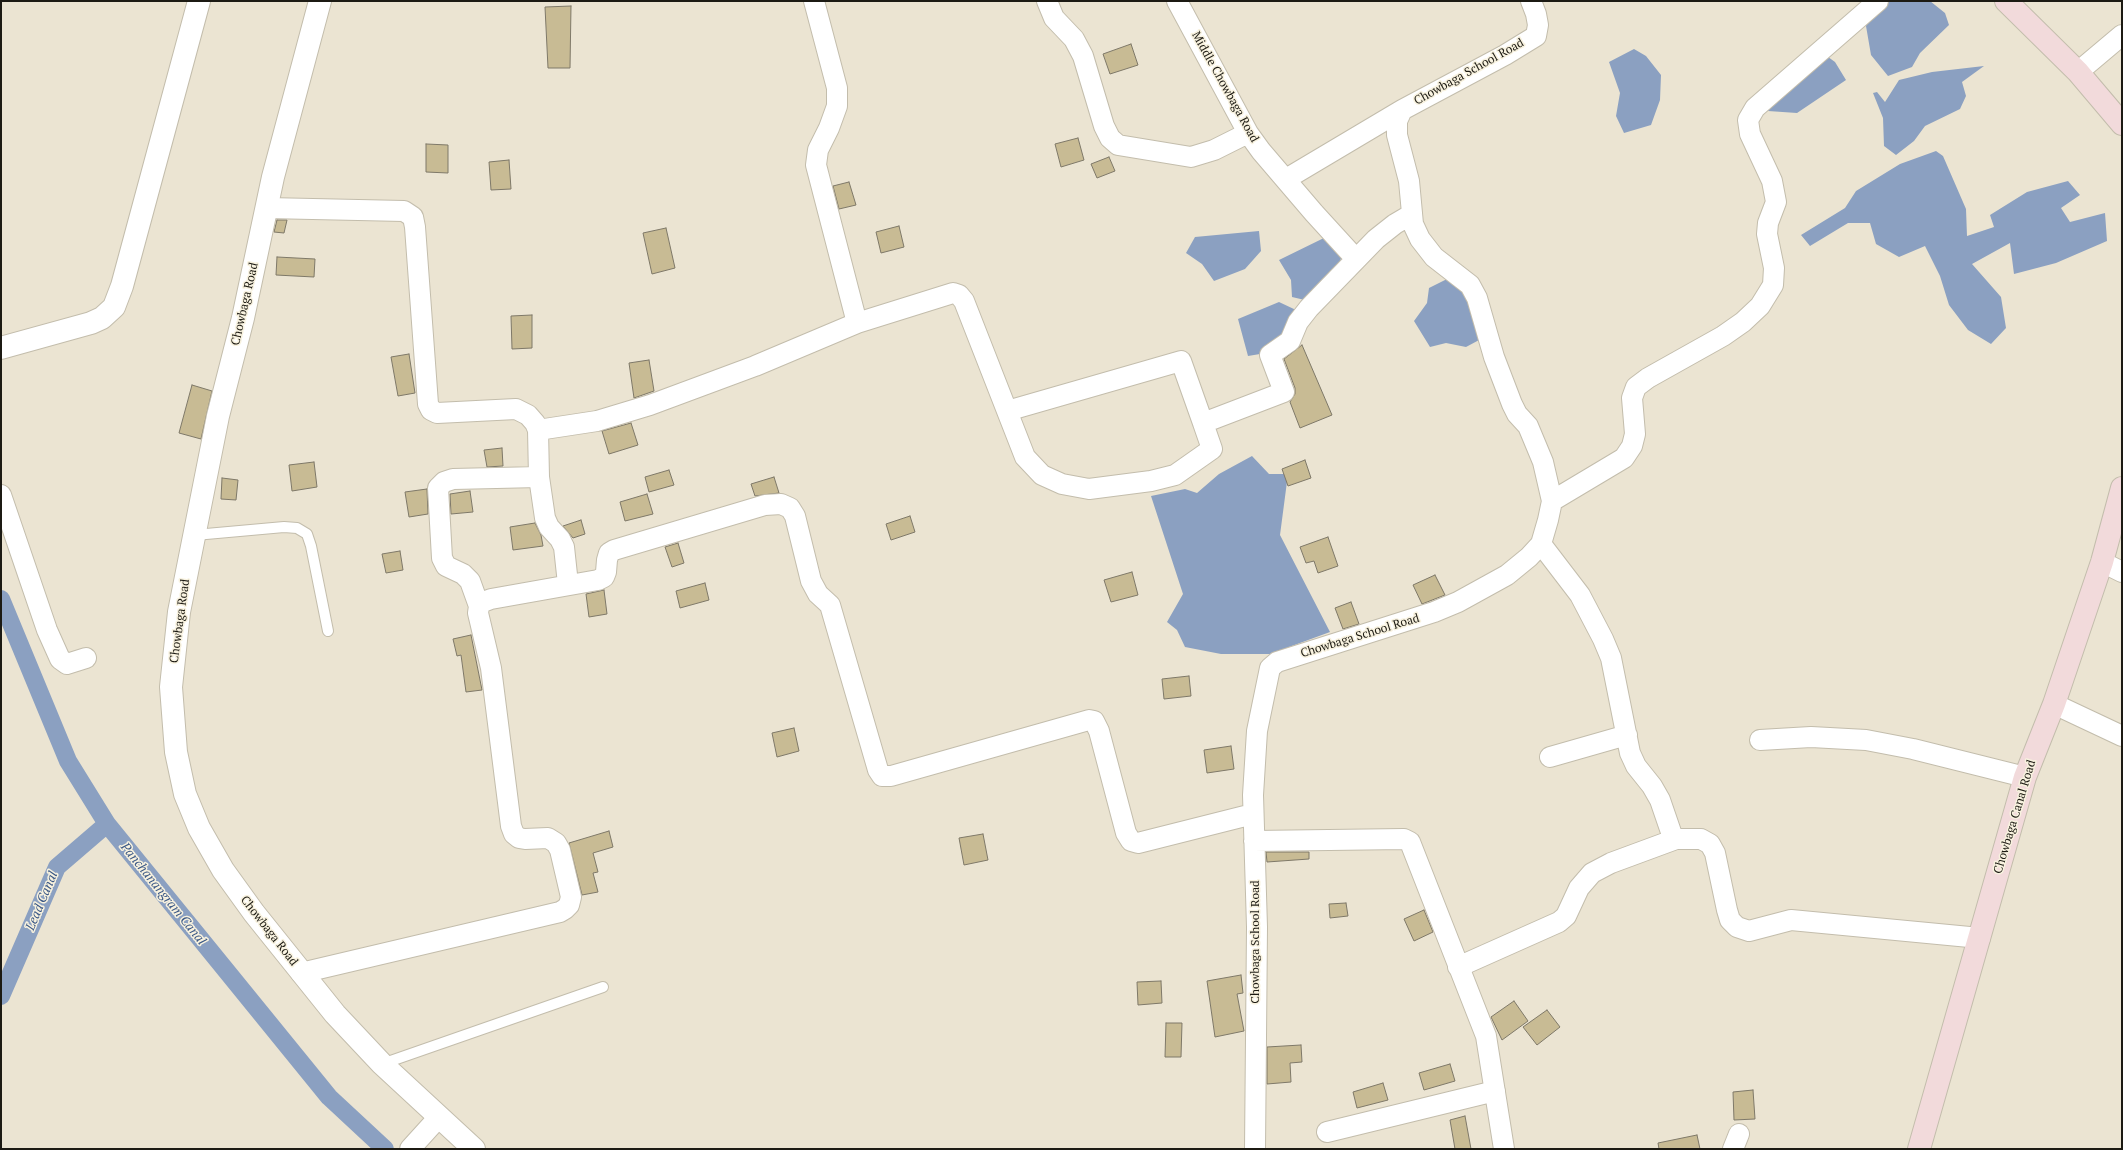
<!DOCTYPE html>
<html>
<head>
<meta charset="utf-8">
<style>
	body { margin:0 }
	#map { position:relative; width:2123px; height:1150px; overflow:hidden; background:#ebe4d2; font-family:"PT Serif",serif }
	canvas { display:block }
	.frame { position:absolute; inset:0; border:2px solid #1c1a13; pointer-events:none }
</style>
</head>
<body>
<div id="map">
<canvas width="2123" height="1150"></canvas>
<div class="frame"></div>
</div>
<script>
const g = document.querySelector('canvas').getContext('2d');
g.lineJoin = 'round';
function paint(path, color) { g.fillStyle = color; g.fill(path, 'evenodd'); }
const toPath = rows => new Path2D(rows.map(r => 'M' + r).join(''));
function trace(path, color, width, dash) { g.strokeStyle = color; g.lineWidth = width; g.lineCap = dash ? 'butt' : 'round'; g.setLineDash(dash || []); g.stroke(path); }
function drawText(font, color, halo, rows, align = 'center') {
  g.font = font + ' "PT Serif",serif'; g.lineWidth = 3; g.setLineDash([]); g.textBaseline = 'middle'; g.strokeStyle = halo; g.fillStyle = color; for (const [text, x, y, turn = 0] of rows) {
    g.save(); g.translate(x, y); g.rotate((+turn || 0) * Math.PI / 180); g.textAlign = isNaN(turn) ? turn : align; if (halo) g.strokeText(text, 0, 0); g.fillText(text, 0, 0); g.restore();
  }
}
const water = toPath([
	[1885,1,1930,1,1945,13,1949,25,1920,53,1912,67,1888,76,1871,55,1866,26,1870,12],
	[1634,49,1646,56,1661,75,1660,100,1651,125,1624,133,1616,116,1620,93,1609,62],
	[1824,54,1835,62,1846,80,1797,113,1768,111,1763,103],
	[1984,66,1962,82,1966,96,1960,109,1925,126,1914,141,1896,155,1884,146,1883,118,1873,93,1877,92,1885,102,1899,80,1932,72],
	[1936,151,1943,156,1966,209,1967,236,1994,227,1990,215,2027,192,2068,181,2080,195,2061,208,2070,222,2105,213,2107,241,2056,263,2014,274,2010,243,1972,264,2001,297,2006,328,1991,344,1968,330,1949,305,1940,276,1925,246,1899,257,1876,244,1870,223,1848,223,1810,246,1801,235,1845,208,1856,191,1900,164],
	[1259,231,1261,251,1245,269,1214,281,1202,264,1186,253,1195,237],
	[1328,236,1345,246,1335,277,1309,301,1292,297,1291,280,1279,260],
	[1455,275,1475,287,1481,339,1466,347,1446,343,1430,347,1414,321,1427,303,1429,288],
	[1279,302,1296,310,1272,352,1248,356,1238,319],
	[1252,456,1269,474,1288,474,1280,535,1330,632,1270,654,1221,654,1185,647,1177,630,1167,622,1183,594,1151,496,1185,489,1197,493,1219,474]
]);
const canal = toPath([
	[1,599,68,761,107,824,329,1097,385,1149],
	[1,996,57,867,107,824]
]);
const building = toPath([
	[571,6,570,68,548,68,545,7,571,6],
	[1131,44,1138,65,1110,74,1103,54,1131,44],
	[1078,138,1084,160,1061,167,1055,144,1078,138],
	[426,144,448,145,448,173,426,172,426,144],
	[1109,157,1115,171,1097,178,1091,164,1109,157],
	[509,160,511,189,491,190,489,162,509,160],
	[849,182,856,205,839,209,833,186,849,182],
	[277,220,287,220,284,233,274,232,277,220],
	[899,226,904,247,881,253,876,232,899,226],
	[666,228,675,268,652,274,643,233,666,228],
	[277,257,315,259,314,277,276,275,277,257],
	[532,315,532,348,512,349,511,316,532,315],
	[1302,345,1332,415,1300,428,1290,402,1295,394,1295,388,1284,359,1302,345],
	[409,354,415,393,398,396,391,357,409,354],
	[649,360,654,391,634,398,629,363,649,360],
	[192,385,212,391,201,439,179,433,192,385],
	[631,423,638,445,609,454,602,431,631,423],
	[502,448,503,466,487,467,484,450,502,448],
	[1305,460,1311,478,1288,486,1282,469,1305,460],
	[314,462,317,487,292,491,289,465,314,462],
	[669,470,674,485,649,492,645,477,669,470],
	[774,477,779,493,755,496,751,484,774,477],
	[222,478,238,480,236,500,221,499,222,478],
	[427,489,428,514,409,517,405,492,427,489],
	[470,491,473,512,451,514,450,494,470,491],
	[647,494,653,514,625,521,620,502,647,494],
	[910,516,915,532,891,540,886,524,910,516],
	[581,520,585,534,573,538,563,526,581,520],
	[535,523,541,535,543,546,513,550,510,527,535,523],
	[1328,537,1338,566,1318,573,1314,561,1306,563,1300,547,1328,537],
	[678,543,684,563,672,567,665,547,678,543],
	[400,551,403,570,386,573,382,554,400,551],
	[1132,572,1138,595,1111,602,1104,580,1132,572],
	[1435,575,1445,595,1422,604,1413,585,1435,575],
	[705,583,709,600,680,608,676,591,705,583],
	[604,590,607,614,589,617,586,594,604,590],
	[1351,602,1359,624,1343,629,1335,608,1351,602],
	[471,635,482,690,466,692,461,655,457,656,453,639,471,635],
	[1189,676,1191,696,1164,699,1162,679,1189,676],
	[794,728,799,751,777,757,772,733,794,728],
	[1231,746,1234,769,1207,773,1204,750,1231,746],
	[609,831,613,847,593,853,598,872,593,873,598,892,582,895,569,843,609,831],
	[983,834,988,860,964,865,959,838,983,834],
	[1266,852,1309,852,1309,859,1267,862,1266,852],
	[1346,903,1348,916,1330,918,1329,904,1346,903],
	[1424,910,1433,932,1414,941,1404,919,1424,910],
	[1241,975,1243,993,1237,994,1244,1031,1215,1037,1207,981,1241,975],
	[1161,981,1162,1003,1138,1005,1137,982,1161,981],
	[1514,1001,1528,1021,1502,1040,1491,1017,1514,1001],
	[1547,1010,1560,1027,1537,1045,1523,1027,1547,1010],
	[1166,1023,1182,1023,1181,1057,1165,1057,1166,1023],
	[1301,1045,1302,1062,1290,1063,1291,1082,1267,1084,1267,1047,1301,1045],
	[1450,1064,1455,1081,1424,1090,1419,1073,1450,1064],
	[1383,1083,1388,1100,1357,1108,1353,1092,1383,1083],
	[1753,1090,1755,1119,1734,1120,1733,1092,1753,1090],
	[1465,1116,1471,1149,1455,1149,1450,1120,1465,1116],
	[1697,1135,1700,1149,1659,1149,1658,1143,1697,1135]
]);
const service = toPath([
	[195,535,284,527,297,528,307,534,311,546,328,631],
	[382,1064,603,987]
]);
const minor = toPath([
	[814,1,837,88,837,106,829,128,818,150,816,165,857,323],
	[1047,1,1054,18,1074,39,1083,56,1104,126,1110,138,1118,145,1191,157,1214,150,1248,133],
	[1177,1,1248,133,1261,151,1314,213,1356,259],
	[2078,72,2122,35],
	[1286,179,1402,110],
	[267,208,404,211,413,217,415,227,428,404,431,410,437,413,516,409,528,415,535,423,538,430,539,477,545,518,549,527,560,539,564,547,568,584],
	[1007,411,1181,361,1203,423],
	[538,430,597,421,650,405,755,366,857,323,953,293,959,295,964,301,1025,457,1042,475,1062,484,1089,489,1151,481,1175,475,1212,449,1203,423,1284,392,1270,355,1290,341,1298,322,1309,308,1376,239,1395,224,1412,214],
	[1,495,47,630,60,659,67,664,86,658],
	[1552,501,1624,458,1632,446,1635,434,1632,398,1636,387,1648,378,1723,336,1743,322,1760,306,1773,285,1774,268,1767,234,1768,223,1776,202,1772,181,1750,134,1748,120,1755,108,1878,1],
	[1541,544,1580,595,1603,639,1611,658,1630,753,1636,766,1652,786,1660,800,1672,835,1676,839,1701,839,1710,844,1715,853,1727,910,1730,920,1737,927,1749,931,1791,920,1980,938],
	[2102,562,2122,572],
	[479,606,470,581,463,574,446,566,442,558,438,488,444,482,453,479,539,477],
	[2054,704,2122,736],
	[1760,740,1811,737,1866,740,1913,749,2025,777],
	[1550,757,1627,735],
	[1254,841,1404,839,1410,842,1486,1036,1504,1149],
	[1458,967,1559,922,1566,916,1579,888,1592,873,1611,863,1676,839],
	[301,973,560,912,565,909,569,905,571,897,560,850,556,843,548,838,525,839,519,838,514,834,511,826,491,668,478,613,479,606,483,602,491,599,598,580,604,577,606,572,607,560,609,553,614,550,765,505,781,504,790,508,795,516,811,581,818,594,830,605,878,770,882,776,891,776,1089,720,1094,721,1099,731,1126,833,1131,841,1138,843,1253,814],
	[1327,1132,1495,1091],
	[410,1149,439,1117],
	[1255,1149,1257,927,1253,795,1257,731,1270,668,1277,662,1434,612,1458,602,1507,575,1529,557,1541,544,1548,520,1552,501,1543,462,1528,426,1517,414,1512,404,1494,357,1477,298,1470,285,1434,257,1420,239,1413,224,1409,181,1397,135,1397,121,1402,110,1505,55,1536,36,1538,25,1536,14,1531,1],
	[1733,1149,1739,1134]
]);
const tertiary = toPath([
	[320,1,273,177,243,318,218,416,179,612,171,687,176,752,185,794,199,828,223,870,254,913,335,1014,382,1064,474,1149],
	[1,348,91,323,102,318,114,307,122,286,199,1]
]);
const secondary = toPath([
	[2006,1,2078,72,2122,124],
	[1919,1149,2025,777,2054,704,2102,562,2122,488]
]);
const streetNames = [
	["Chowbaga School Road",1469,72,-29],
	["Middle Chowbaga Road",1225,87,61],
	["Chowbaga Road",245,304,-77],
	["Chowbaga Road",180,621,-82],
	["Chowbaga School Road",1360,636,-17],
	["Chowbaga Canal Road",2015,817,-73],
	["Chowbaga Road",269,931,52],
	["Chowbaga School Road",1256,942,-90]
];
const waterNames = [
	["Panchanangram Canal",163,894,51],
	["Lead Canal",42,901,-67]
];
paint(water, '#8ba0c1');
trace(canal, '#8ba0c1', 18);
paint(building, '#c8bb94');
trace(building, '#7e7868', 1);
trace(service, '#c3bdac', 12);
trace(minor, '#c3bdac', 22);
trace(tertiary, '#c3bdac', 24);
trace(secondary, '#c3bdac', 24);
trace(service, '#fff', 10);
trace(minor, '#fff', 20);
trace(tertiary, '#fff', 22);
trace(secondary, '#f2dadb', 22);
drawText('12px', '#1c1a13', '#f8f2df', streetNames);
drawText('italic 13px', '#3b5886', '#f8f2df', waterNames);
</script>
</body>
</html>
